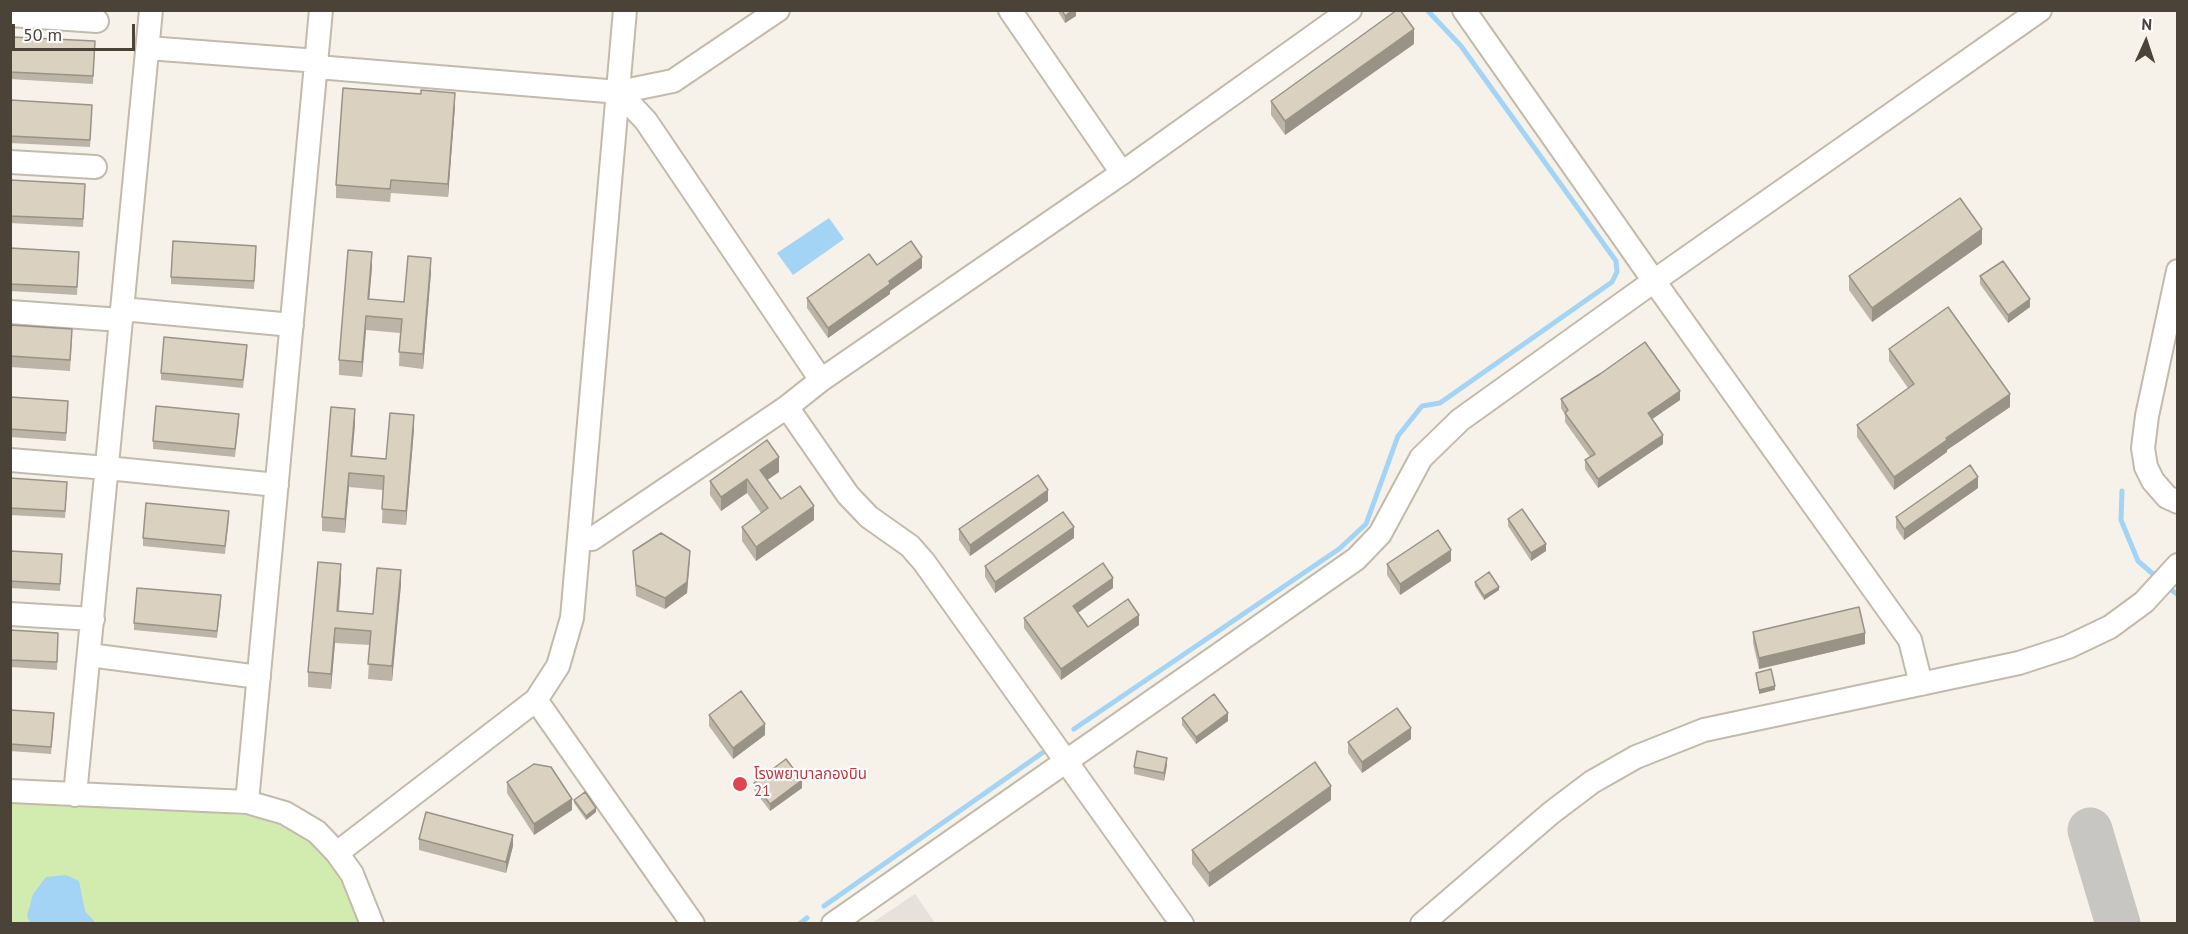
<!DOCTYPE html>
<html>
<head>
<meta charset="utf-8">
<style>
	body { margin:0 }
	#map { position:relative; width:2188px; height:934px; overflow:hidden; background:#f6f2ea; font-family:"PT Sans",sans-serif }
	canvas { display:block }
	.frame { position:absolute; inset:0; border:12px solid #4b4337; pointer-events:none }
	.north { position:absolute; left:2116px; top:12px; width:60px; height:60px; -webkit-text-stroke:4px #fff; paint-order:stroke; rotate:3deg; font-size:16px; font-weight:700; line-height:24px; text-align:center; color:#4b4337 }
	.north::after { content:''; display:block; margin:auto; width:21px; height:27px; background:#4b4337; clip-path:polygon(50% 0,100% 100%,50% 72%,0 100%) }
	.scale { position:absolute; left:12px; top:24px; width:123px; height:27px; box-sizing:border-box; border:3px solid #4b4337; border-top:0; padding-left:8px; font-size:18px; line-height:21px; white-space:nowrap; color:#4b4337; -webkit-text-stroke:4px #fff; paint-order:stroke }
</style>
</head>
<body>
<div id="map">
<canvas width="2188" height="934"></canvas>
<div class="frame"></div>
<div class="north">N</div>
<div class="scale">50 m</div>
</div>
<script>
const g = document.querySelector('canvas').getContext('2d');
g.lineJoin = 'round';
function paint(path, color) { g.fillStyle = color; g.fill(path, 'evenodd'); }
const toPath = rows => new Path2D(rows.map(r => 'M' + r).join(''));
function trace(path, color, width, dash) { g.strokeStyle = color; g.lineWidth = width; g.lineCap = dash ? 'butt' : 'round'; g.setLineDash(dash || []); g.stroke(path); }
function drawText(font, color, halo, rows, align = 'center') {
  g.font = font + ' "PT Sans","Noto Sans Thai",sans-serif'; g.lineWidth = 4.5; g.setLineDash([]); g.textBaseline = 'middle'; g.strokeStyle = halo; g.fillStyle = color; for (const [text, x, y, turn = 0] of rows) {
    g.save(); g.translate(x, y); g.rotate((+turn || 0) * Math.PI / 180); g.textAlign = isNaN(turn) ? turn : align; if (halo) g.strokeText(text, 0, 0); g.fillText(text, 0, 0); g.restore();
  }
}
const industrial = toPath([
	[915,894,935,923,872,923]
]);
const green = toPath([
	[10,800,247,815,283,826,312,844,329,862,343,881,361,923,11,923]
]);
const water = toPath([
	[829,218,844,239,793,275,777,253],
	[66,875,79,881,85,911,96,923,30,923,27,916,33,894,46,877]
]);
const stream = toPath([
	[2122,491,2121,520,2138,561,2153,574],
	[2169,588,2178,595],
	[1074,729,1339,549,1366,524,1398,436,1422,406,1440,403,1612,282,1617,272,1616,261,1461,46,1427,10],
	[824,906,1045,751],
	[799,924,807,918]
]);
const taxiway = toPath([
	[2090,830,2118,924]
]);
const minor = toPath([
	[1010,10,1122,173],
	[1464,10,1654,281,1910,640,1921,684],
	[10,15,97,21],
	[148,48,318,61],
	[317,67,619,92,673,81,778,10],
	[619,92,646,121,821,380],
	[10,162,95,167],
	[2178,271,2147,416,2143,448,2146,467,2153,481,2167,497,2178,502],
	[122,309,292,325],
	[10,312,121,320],
	[787,407,848,495,869,517,910,546,924,562,1182,924],
	[10,460,107,468,277,485],
	[579,538,592,539,787,407,821,380,1122,173,1350,10],
	[10,614,93,619],
	[89,655,259,677],
	[536,700,693,924],
	[10,791,247,802,285,813,317,832,337,853,352,874,372,924],
	[75,795,151,10],
	[247,802,321,10],
	[337,853,536,700,558,666,572,618,625,10],
	[833,924,1356,559,1380,534,1421,458,1460,420,1654,281,2040,10],
	[1422,924,1551,813,1592,782,1636,757,1704,730,2019,663,2068,647,2110,627,2144,602,2178,565]
]);
const wall = toPath([
	[1057,10,1076,10,1076,16,1065,23],
	[95,41,93,84,10,79,10,62],
	[1414,44,1285,135,1271,115,1271,101],
	[10,100,92,112,90,147,10,143],
	[455,106,448,197,391,193,390,202,336,198,336,185],
	[10,180,85,184,83,227,10,223],
	[1982,244,1872,322,1849,290,1849,276],
	[10,248,79,252,77,295,10,291],
	[256,253,254,289,171,284,171,277],
	[877,265,922,268,890,291,890,294,828,338,807,308,807,298],
	[372,267,369,299,404,302,431,272,423,369,399,366,400,333,366,330,362,377,339,375,339,360],
	[1980,276,2030,307,2008,323,1980,284],
	[10,325,72,340,70,371,10,367],
	[1889,349,2010,407,1947,450,1947,452,1894,490,1857,437,1857,425,1908,388,1889,361],
	[247,353,243,388,161,380,161,373],
	[10,397,68,409,66,441,10,437],
	[1561,399,1680,400,1652,419,1663,444,1598,488,1585,469,1585,460,1590,457,1565,422,1565,415,1561,408],
	[239,421,235,457,153,449,153,441],
	[355,424,352,456,386,459,414,429,406,525,382,523,383,490,349,487,345,533,322,531,322,517],
	[779,472,767,480,781,499,814,520,756,561,742,541,742,527,761,513,747,493,721,511,710,495,710,481],
	[10,478,67,489,65,518,10,515],
	[1978,488,1904,540,1896,528,1896,517],
	[1048,501,970,556,959,540,959,529],
	[229,519,225,554,143,546,143,538],
	[1508,519,1546,551,1531,561,1508,526],
	[1074,538,995,593,985,577,985,566],
	[10,551,62,554,60,591,10,588],
	[633,551,690,562,687,593,665,609,636,596],
	[1451,561,1400,595,1387,575,1387,564],
	[341,579,339,611,373,614,401,584,392,681,368,679,370,645,335,643,331,689,308,687,308,672],
	[1475,582,1499,590,1484,600,1475,586],
	[1113,588,1078,613,1088,627,1139,625,1061,680,1024,628,1024,618],
	[221,603,217,638,134,630,134,623],
	[10,630,58,641,57,670,10,667],
	[1753,632,1865,644,1759,669,1753,643],
	[10,710,54,721,51,754,10,751],
	[709,715,765,735,733,759,709,726],
	[1182,718,1228,721,1196,744,1182,725],
	[1411,739,1362,773,1348,753,1348,742],
	[1167,765,1164,781,1134,774,1134,767],
	[507,782,572,810,534,835,507,793],
	[754,783,802,788,770,811,754,790],
	[574,800,596,812,586,820,574,803],
	[1331,800,1209,887,1192,864,1192,850],
	[419,839,513,846,506,873,419,850]
]);
const shadedWall = toPath([
	[1073,10,1076,10,1076,16,1065,23,1065,16],
	[1414,29,1414,44,1285,135,1285,121],
	[455,93,455,106,448,197,448,184],
	[1982,229,1982,244,1872,322,1872,308],
	[372,252,372,267,368,314,368,299],
	[922,257,922,268,890,291,890,294,828,338,828,328,889,281],
	[431,258,431,272,423,369,423,354],
	[2030,299,2030,307,2008,323,2008,315],
	[366,316,366,330,362,377,362,362],
	[1680,391,1680,400,1648,422,1648,413],
	[2010,394,2010,407,1947,450,1947,452,1894,490,1894,477,1946,438],
	[355,409,355,424,351,470,351,456],
	[414,415,414,429,406,525,406,511],
	[1663,435,1663,444,1598,488,1598,479],
	[779,457,779,472,760,485,760,470],
	[349,473,349,487,345,533,345,519],
	[1978,477,1978,488,1904,540,1904,529],
	[747,479,747,493,721,511,721,497],
	[1048,490,1048,501,970,556,970,545],
	[814,506,814,520,756,561,756,547],
	[1074,527,1074,538,995,593,995,582],
	[1546,544,1546,551,1531,561,1531,553],
	[1451,550,1451,561,1400,595,1400,584],
	[690,551,687,593,665,609,665,598],
	[341,564,341,579,337,626,337,611],
	[401,570,401,584,392,681,392,666],
	[1113,578,1113,588,1073,616,1073,606],
	[1499,587,1499,590,1484,600,1484,596],
	[1139,615,1139,625,1061,680,1061,669],
	[335,628,335,643,331,689,331,674],
	[1865,633,1865,644,1759,669,1759,658],
	[1775,686,1775,690,1759,694,1759,690],
	[1228,713,1228,721,1196,744,1196,737],
	[765,724,765,735,733,759,733,748],
	[1411,728,1411,739,1362,773,1362,762],
	[1167,758,1167,765,1164,781,1164,773],
	[802,780,802,788,770,811,770,804],
	[1331,786,1331,800,1209,887,1209,873],
	[572,799,572,810,534,835,534,824],
	[596,808,596,812,586,820,586,816],
	[513,835,513,846,506,873,506,862]
]);
const building = toPath([
	[1062,10,1073,10,1065,16,1062,10],
	[1397,10,1400,10,1414,29,1285,121,1271,101,1397,10],
	[12,37,95,41,93,76,10,72,12,37],
	[343,88,421,94,421,90,455,93,448,184,391,180,390,189,336,185,343,88],
	[10,100,92,105,90,140,10,136,10,100],
	[10,180,85,184,83,219,10,216,10,180],
	[1960,198,1982,229,1872,308,1849,276,1960,198],
	[173,241,256,246,254,281,171,277,173,241],
	[911,241,922,257,889,281,890,284,828,328,807,298,869,254,877,265,911,241],
	[10,248,79,252,77,287,10,284,10,248],
	[348,250,372,252,368,299,404,302,408,256,431,258,423,354,399,352,402,319,366,316,362,362,339,360,348,250],
	[2003,261,2030,299,2008,315,1980,276,2003,261],
	[1948,307,2010,394,1946,438,1947,440,1894,477,1857,425,1914,384,1889,349,1948,307],
	[10,325,72,329,70,360,10,356,10,325],
	[164,337,247,345,243,380,161,373,164,337],
	[1645,342,1680,391,1648,413,1663,435,1598,479,1585,460,1595,454,1565,413,1568,410,1561,399,1600,374,1645,342],
	[10,397,68,401,66,433,10,429,10,397],
	[156,406,239,414,235,449,153,441,156,406],
	[331,407,355,409,351,456,386,459,390,413,414,415,406,511,382,509,384,476,349,473,345,519,322,517,331,407],
	[767,440,779,457,760,470,781,499,800,486,814,506,756,547,742,527,768,508,747,479,721,497,710,481,767,440],
	[1970,465,1978,477,1904,529,1896,517,1970,465],
	[1038,475,1048,490,970,545,959,529,1038,475],
	[10,478,67,482,65,511,10,508,10,478],
	[146,503,229,511,225,546,143,538,146,503],
	[1522,509,1546,544,1531,553,1508,519,1522,509],
	[1063,512,1074,527,995,582,985,566,1063,512],
	[1438,530,1451,550,1400,584,1387,564,1438,530],
	[661,533,690,551,687,582,665,598,636,585,633,551,661,533],
	[10,551,62,554,60,584,10,581,10,551],
	[318,562,341,564,337,611,373,614,377,568,401,570,392,666,368,664,371,631,335,628,331,674,308,672,318,562],
	[1103,563,1113,578,1073,606,1088,627,1128,599,1139,615,1061,669,1024,618,1103,563],
	[1489,572,1499,587,1484,596,1475,582,1489,572],
	[137,588,221,595,217,631,134,623,137,588],
	[1859,607,1865,633,1759,658,1753,632,1859,607],
	[10,630,58,633,57,662,10,660,10,630],
	[1771,669,1775,686,1759,690,1756,673,1771,669],
	[741,691,765,724,733,748,709,715,741,691],
	[1214,694,1228,713,1196,737,1182,718,1214,694],
	[1397,708,1411,728,1362,762,1348,742,1397,708],
	[10,710,54,713,51,747,10,744,10,710],
	[1137,751,1167,758,1164,773,1134,767,1137,751],
	[786,759,802,780,770,804,754,783,786,759],
	[1315,762,1331,786,1209,873,1192,850,1315,762],
	[534,764,551,767,572,799,534,824,507,782,534,764],
	[585,792,596,808,586,816,574,800,585,792],
	[426,812,513,835,506,862,419,839,426,812]
]);
const markers = [
	[740,784,8,"#e0444e"]
];
const healthNames = [
	["โรงพยาบาลกองบิน",754,775],
	["21",754,792]
];
paint(industrial, '#e6e1db');
paint(green, '#d2ecb0');
paint(water, '#a3d4f6');
trace(stream, '#a3d4f6', 5);
trace(taxiway, '#c8c6c2', 45);
trace(minor, '#c2baab', 26);
trace(minor, '#fff', 22);
paint(wall, '#bcb4a6');
paint(shadedWall, '#999287');
paint(building, '#dbd1c1');
trace(building, '#999287', 1.5);
for (const [x, y, r, color] of markers) { const dot = new Path2D(); dot.arc(x, y, r, 0, 2 * Math.PI); g.fillStyle = color; g.fill(dot); trace(dot, '#fff', 2); }
drawText('15px', '#be3a42', '#fff', healthNames, 'left');
</script>
</body>
</html>
